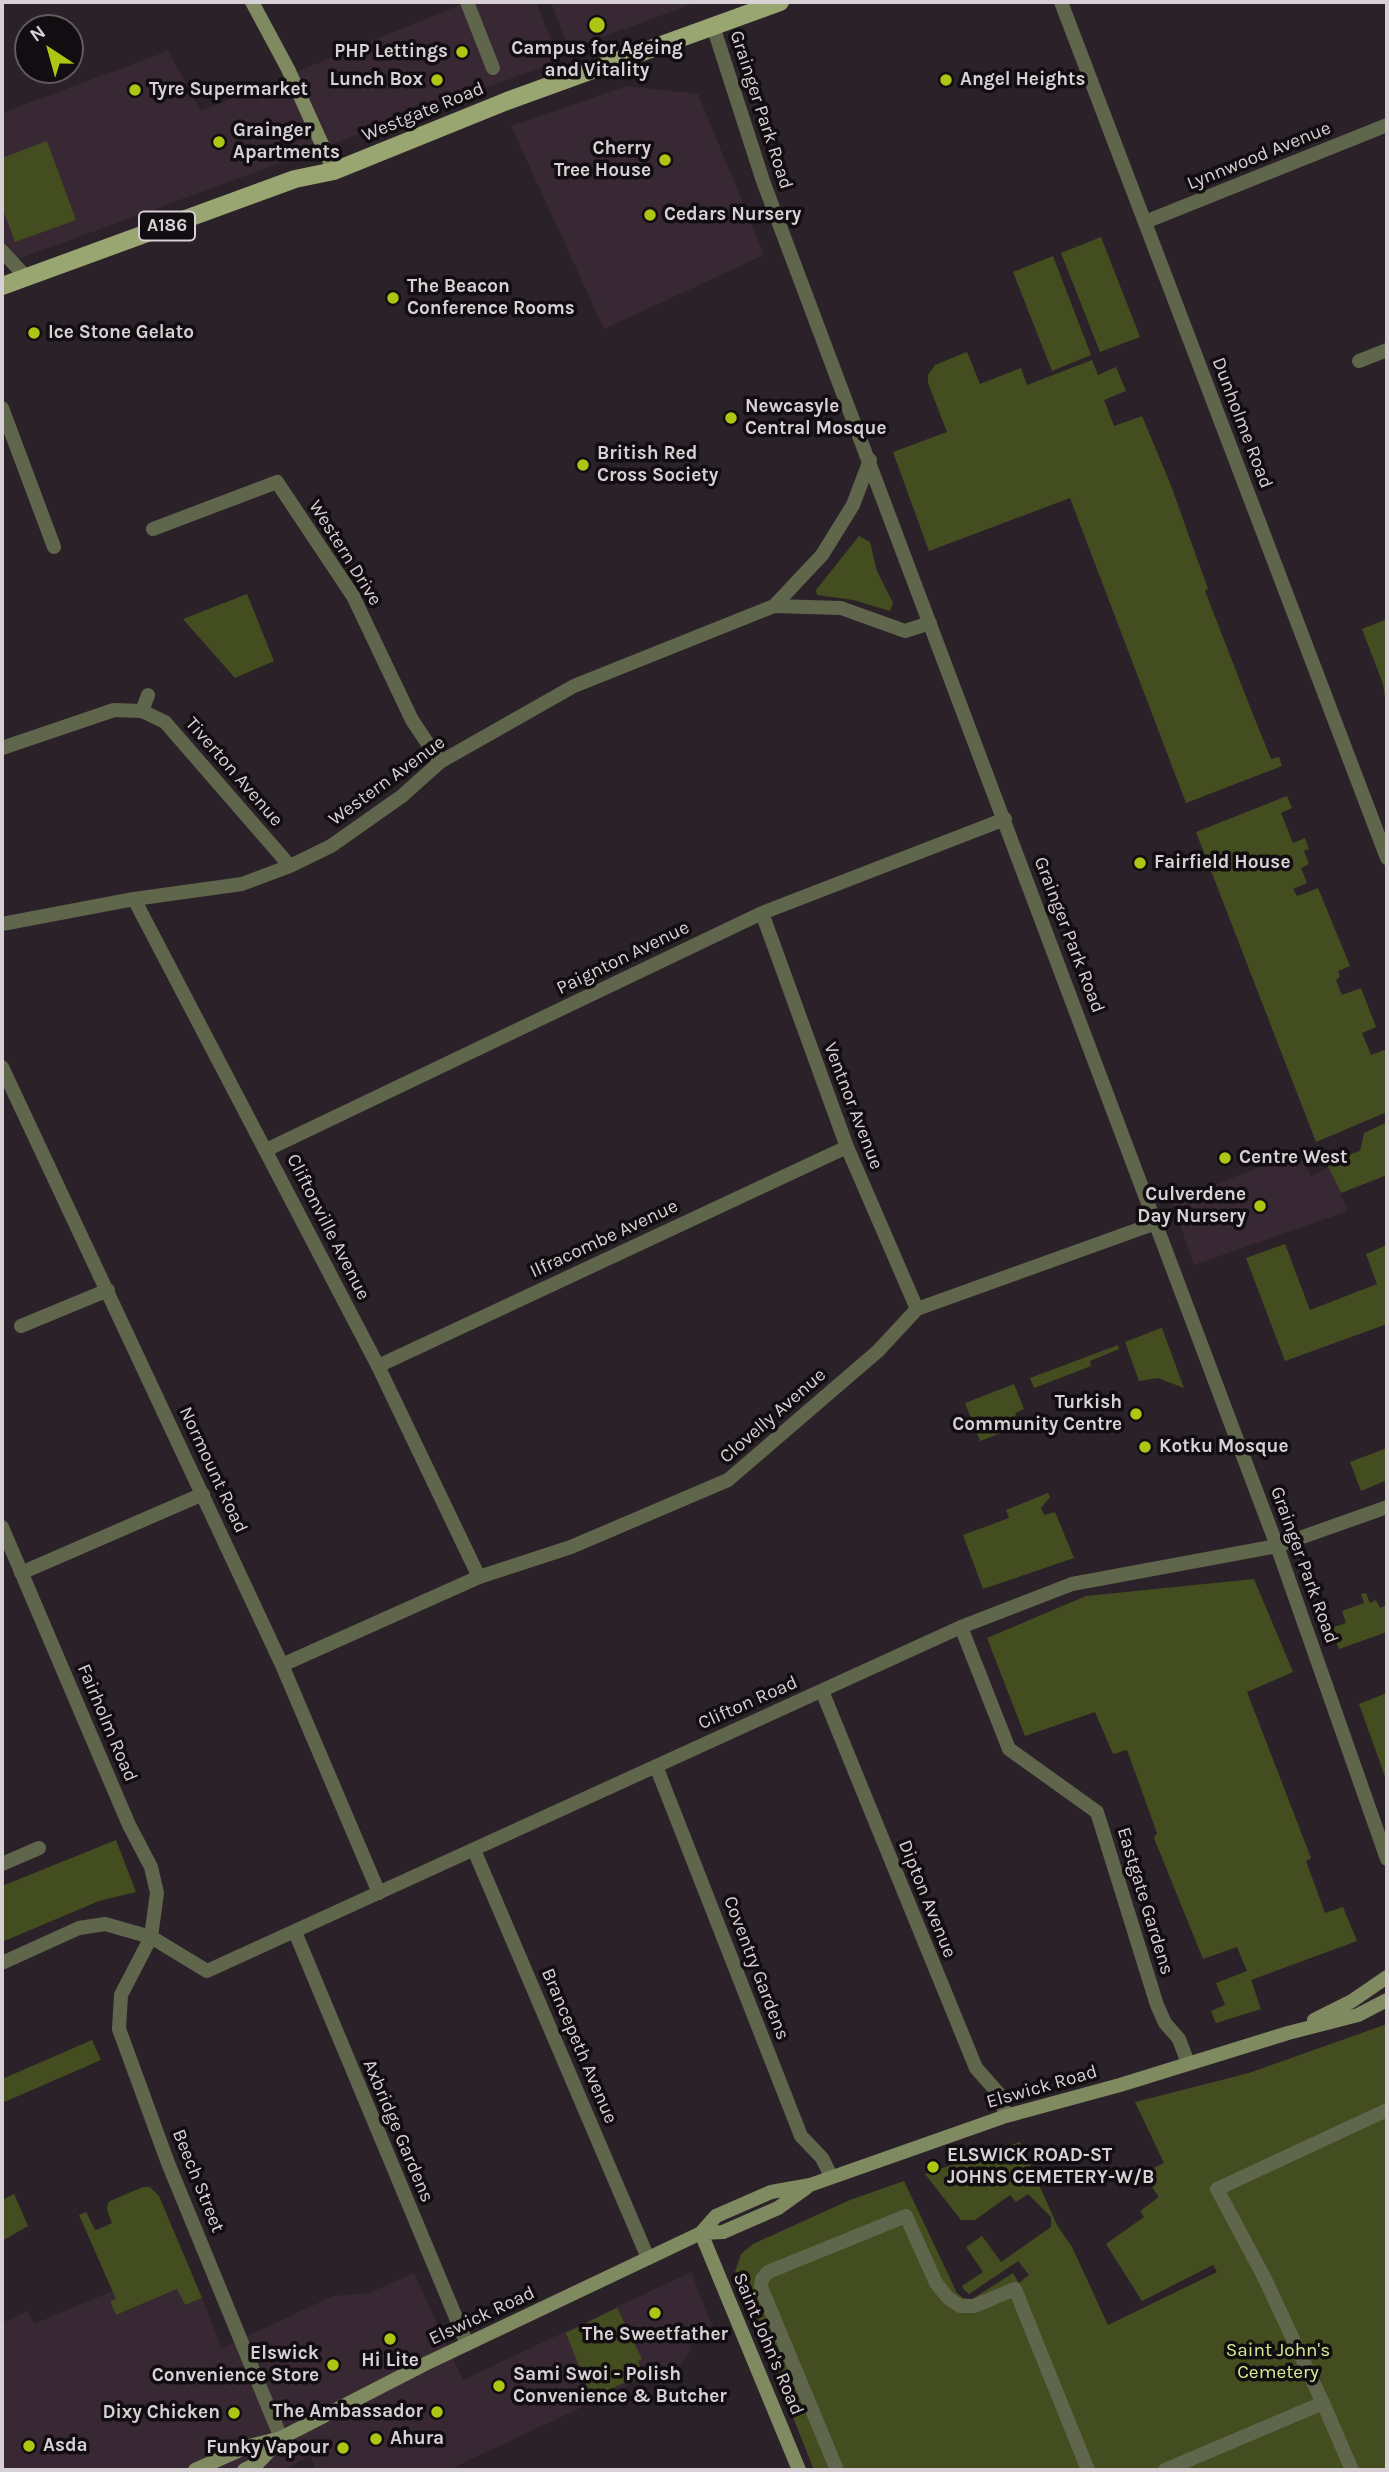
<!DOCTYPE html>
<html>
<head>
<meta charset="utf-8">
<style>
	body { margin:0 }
	#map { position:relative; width:1389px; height:2472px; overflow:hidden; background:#2b2229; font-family:Karla,sans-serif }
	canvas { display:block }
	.frame { position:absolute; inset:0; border:4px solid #d7d0d5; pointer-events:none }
	.north { position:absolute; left:14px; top:14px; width:70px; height:70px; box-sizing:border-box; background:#110d10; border:2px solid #605b5f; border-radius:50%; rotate:324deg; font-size:19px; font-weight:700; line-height:28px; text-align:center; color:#d7d0d5 }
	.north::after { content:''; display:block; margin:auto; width:24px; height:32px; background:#acc613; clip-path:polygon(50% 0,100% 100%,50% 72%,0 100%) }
</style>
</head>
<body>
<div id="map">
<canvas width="1389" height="2472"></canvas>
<div class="frame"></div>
<div class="north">N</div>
</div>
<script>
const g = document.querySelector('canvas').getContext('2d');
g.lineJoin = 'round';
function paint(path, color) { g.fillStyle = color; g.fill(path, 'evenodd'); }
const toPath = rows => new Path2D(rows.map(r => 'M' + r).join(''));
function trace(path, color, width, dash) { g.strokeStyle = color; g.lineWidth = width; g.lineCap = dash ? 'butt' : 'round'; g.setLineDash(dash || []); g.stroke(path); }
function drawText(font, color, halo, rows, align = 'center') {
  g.font = font + ' Karla,sans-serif'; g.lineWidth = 7; g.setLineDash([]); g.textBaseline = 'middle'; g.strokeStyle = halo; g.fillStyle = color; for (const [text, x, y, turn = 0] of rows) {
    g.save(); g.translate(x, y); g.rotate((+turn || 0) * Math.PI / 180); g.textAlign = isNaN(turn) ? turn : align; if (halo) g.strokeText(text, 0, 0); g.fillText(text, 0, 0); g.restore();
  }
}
const built = toPath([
	[467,2,536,2,559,61,2,265,2,113,168,51,201,111],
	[551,2,698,2,569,49],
	[627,86,698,94,764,255,604,329,511,126],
	[1299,1152,1311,1176,1329,1167,1348,1211,1194,1265,1172,1201],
	[691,2272,712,2325,687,2336,691,2351,677,2369,662,2375,659,2371,448,2470,316,2470,310,2456,283,2470,2,2470,2,2323,28,2311,34,2324,112,2291,116,2299,110,2301,116,2315,177,2289,185,2305,202,2298,222,2348,333,2296,369,2293,414,2273,463,2380]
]);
const green = toPath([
	[47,141,76,220,15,242,2,207,2,158],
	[1101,237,1140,337,1100,352,1061,253],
	[1053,256,1091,355,1052,371,1013,272],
	[967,352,980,384,1021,368,1027,385,1092,360,1098,375,1116,367,1126,391,1104,400,1114,426,1142,416,1170,483,1208,589,1205,591,1252,712,1271,759,1279,757,1282,766,1186,803,1070,498,929,551,893,452,947,432,928,383,928,375,935,365],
	[859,536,870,542,877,571,893,603,890,611,853,600,817,595,816,590],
	[247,594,274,661,235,678,183,619],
	[1387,619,1387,713,1383,684,1362,629],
	[1287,796,1292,808,1281,813,1293,843,1305,838,1309,849,1304,851,1309,864,1301,868,1307,883,1293,889,1297,896,1318,888,1350,966,1338,971,1340,977,1336,980,1342,995,1361,988,1376,1027,1362,1033,1371,1055,1387,1049,1387,1112,1316,1142,1196,832],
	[1387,1122,1387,1175,1341,1193,1326,1162,1360,1151,1364,1133],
	[1285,1244,1310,1310,1377,1284,1366,1254,1387,1245,1387,1324,1285,1361,1246,1258],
	[1161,1328,1162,1328,1184,1388,1158,1378,1139,1381,1125,1342],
	[1118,1345,1119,1349,1090,1361,1091,1366,1034,1388,1030,1378],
	[1014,1384,1024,1409,1015,1413,1020,1426,980,1441,965,1403],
	[1387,1448,1387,1480,1361,1491,1350,1462],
	[1048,1493,1050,1497,1041,1508,1044,1515,1055,1512,1074,1558,983,1589,963,1535,1009,1518,1006,1510],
	[1254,1579,1293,1672,1247,1692,1311,1858,1306,1861,1325,1913,1343,1907,1357,1941,1251,1980,1261,2009,1216,2023,1211,2011,1225,2005,1216,1983,1247,1971,1237,1947,1203,1959,1154,1838,1157,1833,1127,1750,1113,1754,1095,1712,1025,1736,987,1638,1086,1596],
	[1366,1593,1370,1603,1376,1600,1380,1608,1387,1605,1387,1632,1339,1649,1331,1628,1346,1623,1342,1611,1364,1603,1361,1594],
	[1387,1693,1387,1782,1359,1704],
	[116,1840,136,1892,99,1901,2,1942,2,1886],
	[1387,2024,1387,2470,814,2470,735,2272,741,2254,753,2244,850,2200,904,2181,957,2293,963,2298,972,2299,1013,2273,1019,2283,1029,2275,1018,2261,969,2294,965,2291,962,2286,983,2272,966,2247,982,2236,1001,2262,1051,2227,1051,2217,1028,2194,1016,2202,1010,2195,975,2220,961,2220,925,2174,1020,2142,1057,2225,1072,2247,1108,2325,1217,2272,1213,2265,1142,2301,1106,2244,1144,2217,1140,2211,1159,2197,1152,2187,1156,2184,1147,2171,1164,2163,1135,2102,1249,2073],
	[92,2040,101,2060,2,2103,2,2079],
	[143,2187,150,2187,159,2196,202,2298,185,2305,177,2289,116,2315,110,2301,116,2299,79,2215,86,2212,95,2230,99,2229,112,2223,107,2210,108,2202],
	[14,2194,28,2226,2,2241,2,2200],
	[617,2308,642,2359,638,2361,641,2368,645,2367,648,2373,591,2397,566,2333]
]);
const street = toPath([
	[467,2,493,68],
	[1061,2,1387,858],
	[713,26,763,181,1277,1546,1387,1859],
	[1145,222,1387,125],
	[2,251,26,277],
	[1359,361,1387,350],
	[2,408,54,547],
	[153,529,277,482,353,596,412,720,440,762],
	[774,606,841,608,905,631,930,623],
	[142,711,148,695],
	[2,748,114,710,142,711,165,722,290,866],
	[134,899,378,1366,479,1577],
	[762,913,847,1147,917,1309],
	[2,924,134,899,242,884,290,866,331,846,402,796,440,762,574,686,774,606,822,555,853,505,870,460],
	[2,1067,282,1665,379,1893],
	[266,1150,762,913,1005,819],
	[21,1326,108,1290],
	[378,1366,847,1147],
	[2,1527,129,1825,151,1867,157,1893,151,1937,121,1995,119,2029,168,2163,281,2438],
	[21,1573,203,1494],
	[961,1627,1009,1749,1097,1812,1157,2005,1165,2023,1179,2039,1188,2063],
	[282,1665,479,1577,571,1547,728,1480,878,1351,917,1309,1156,1223],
	[822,1691,976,2068,999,2094,1006,2116],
	[656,1766,801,2136,822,2158,831,2176],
	[474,1850,648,2258],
	[2,1864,39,1848],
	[295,1932,467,2344],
	[2,1963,79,1928,105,1924,151,1937,207,1971,961,1627,1072,1584,1277,1546,1387,1507],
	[1323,2403,1352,2470],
	[837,2470,761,2287,762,2279,768,2272,906,2216,936,2283,948,2298,960,2306,974,2306,1015,2289,1088,2470],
	[1165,2470,1323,2403,1264,2277,1217,2189,1387,2110]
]);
const secondary = toPath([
	[252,2,288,69,334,171],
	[1314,2020,1352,2001,1387,1977],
	[701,2233,716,2216,771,2192,810,2185,1006,2116,1120,2085,1288,2033,1358,2015,1387,2000],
	[701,2233,799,2470],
	[195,2470,249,2446,281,2438,425,2364,701,2233,723,2232,778,2208,806,2188],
	[244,2470,258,2463,281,2439]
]);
const primary = toPath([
	[2,286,295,179,334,171,507,101,780,2]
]);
const markers = [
	[597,25,9,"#acc613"],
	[462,52,7,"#acc613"],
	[437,80,7,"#acc613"],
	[946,80,7,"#acc613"],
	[135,90,7,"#acc613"],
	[219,142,7,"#acc613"],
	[665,160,7,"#acc613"],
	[650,215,7,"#acc613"],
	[393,298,7,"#acc613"],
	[34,333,7,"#acc613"],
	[731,418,7,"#acc613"],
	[583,465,7,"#acc613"],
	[1140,863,7,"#acc613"],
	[1225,1158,7,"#acc613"],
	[1260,1206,7,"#acc613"],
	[1136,1414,7,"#acc613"],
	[1145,1447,7,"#acc613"],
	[933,2167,7,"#acc613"],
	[655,2313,7,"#acc613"],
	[390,2339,7,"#acc613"],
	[333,2365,7,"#acc613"],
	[499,2386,7,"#acc613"],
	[437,2412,7,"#acc613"],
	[234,2413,7,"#acc613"],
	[376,2439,7,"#acc613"],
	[29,2446,7,"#acc613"],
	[343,2448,7,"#acc613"]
];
const shields = [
	[167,226,56]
];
const shieldNames = [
	["A186",167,226]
];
const poiNames = [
	["Campus for Ageing",597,49,"center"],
	["and Vitality",597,71,"center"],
	["PHP Lettings",448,52,"right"],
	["Lunch Box",423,80,"right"],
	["Angel Heights",960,80],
	["Tyre Supermarket",149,90],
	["Grainger",233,131],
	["Apartments",233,153],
	["Cherry",651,149,"right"],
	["Tree House",651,171,"right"],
	["Cedars Nursery",664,215],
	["The Beacon",407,287],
	["Conference Rooms",407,309],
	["Ice Stone Gelato",48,333],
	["Newcasyle",745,407],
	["Central Mosque",745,429],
	["British Red",597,454],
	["Cross Society",597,476],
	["Fairfield House",1154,863],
	["Centre West",1239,1158],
	["Culverdene",1246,1195,"right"],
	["Day Nursery",1246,1217,"right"],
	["Turkish",1122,1403,"right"],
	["Community Centre",1122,1425,"right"],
	["Kotku Mosque",1159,1447],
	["ELSWICK ROAD-ST",947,2156],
	["JOHNS CEMETERY-W/B",947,2178],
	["The Sweetfather",655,2335,"center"],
	["Elswick",319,2354,"right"],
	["Convenience Store",319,2376,"right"],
	["Hi Lite",390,2361,"center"],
	["Sami Swoi - Polish",513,2375],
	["Convenience & Butcher",513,2397],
	["The Ambassador",423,2412,"right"],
	["Dixy Chicken",220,2413,"right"],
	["Ahura",390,2439],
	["Asda",43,2446],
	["Funky Vapour",329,2448,"right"]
];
const streetNames = [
	["Grainger Park Road",761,110,72],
	["Westgate Road",423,112,-22],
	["Lynnwood Avenue",1259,156,-22],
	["Dunholme Road",1242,423,69],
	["Western Drive",345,553,58],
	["Tiverton Avenue",234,772,49],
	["Western Avenue",387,781,-36],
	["Grainger Park Road",1069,935,69],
	["Paignton Avenue",623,958,-26],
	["Ventnor Avenue",853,1106,69],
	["Cliftonville Avenue",328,1227,63],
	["Ilfracombe Avenue",604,1239,-25],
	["Clovelly Avenue",773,1416,-41],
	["Normount Road",213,1470,65],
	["Grainger Park Road",1304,1565,70],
	["Clifton Road",748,1703,-24],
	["Fairholm Road",107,1723,67],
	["Dipton Avenue",927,1899,68],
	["Eastgate Gardens",1145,1901,73],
	["Coventry Gardens",756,1968,69],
	["Brancepeth Avenue",579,2046,67],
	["Elswick Road",1042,2087,-16],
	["Axbridge Gardens",398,2131,67],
	["Beech Street",198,2181,68],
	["Elswick Road",482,2316,-25],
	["Saint John's Road",768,2344,67]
];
const parkNames = [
	["Saint John's",1278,2351],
	["Cemetery",1278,2373]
];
paint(built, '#372833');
paint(green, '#444d1f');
trace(street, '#5f664c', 14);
trace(secondary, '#808a61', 14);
trace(primary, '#99a671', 18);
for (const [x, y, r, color] of markers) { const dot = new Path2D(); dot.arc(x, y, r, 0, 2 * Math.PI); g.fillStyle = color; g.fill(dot); trace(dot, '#110d10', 2.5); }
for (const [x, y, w] of shields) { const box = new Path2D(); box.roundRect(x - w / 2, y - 14.5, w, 29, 5); g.fillStyle = '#110d10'; g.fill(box); trace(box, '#d7d0d5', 2); }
drawText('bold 18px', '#d7d0d5', null, shieldNames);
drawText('bold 19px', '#d7d0d5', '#110d10', poiNames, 'left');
drawText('19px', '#d7d0d5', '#110d10', streetNames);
drawText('19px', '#d8ed92', '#110d10', parkNames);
</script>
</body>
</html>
